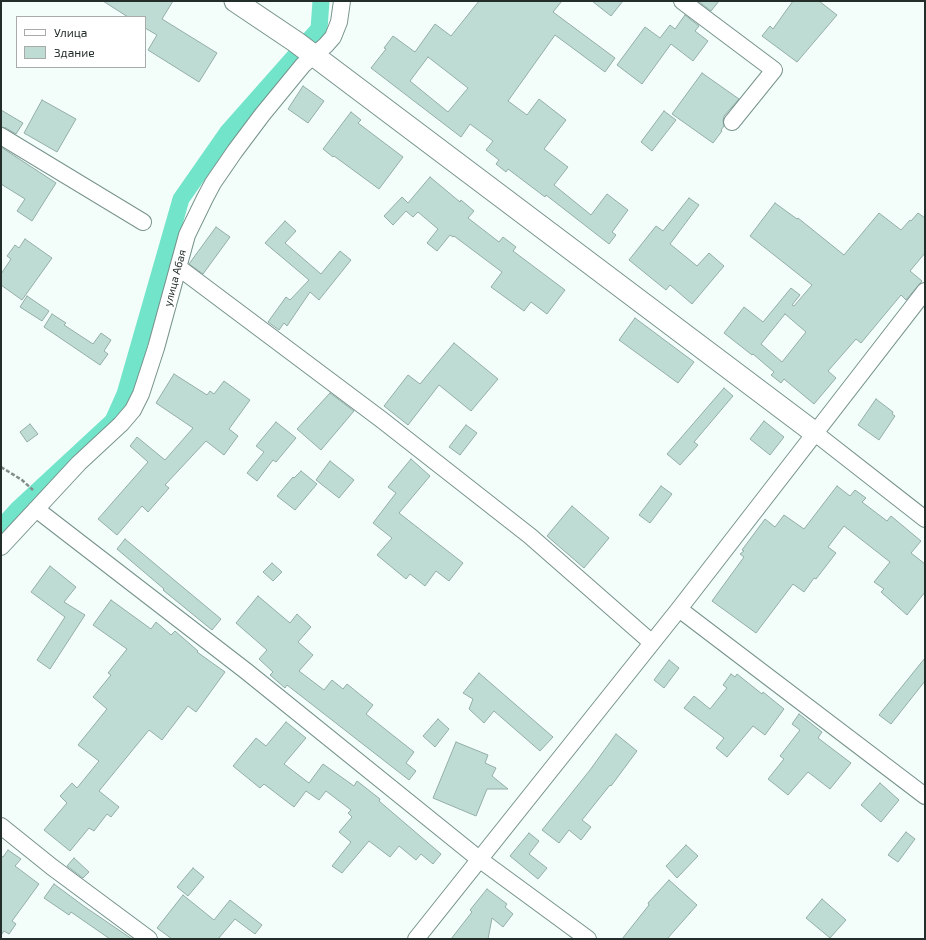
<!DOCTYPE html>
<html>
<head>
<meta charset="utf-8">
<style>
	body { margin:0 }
	#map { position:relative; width:926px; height:940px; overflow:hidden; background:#f3fefb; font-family:"Exo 2",sans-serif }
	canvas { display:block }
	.frame { position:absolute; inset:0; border:2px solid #232e2b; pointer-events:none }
	.legend { position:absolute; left:16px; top:16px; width:130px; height:52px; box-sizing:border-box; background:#fff; border:1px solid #a7abaa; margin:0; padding:5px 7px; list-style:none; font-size:12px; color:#232e2b }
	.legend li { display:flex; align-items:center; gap:8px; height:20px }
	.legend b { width:20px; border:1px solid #a7abaa }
</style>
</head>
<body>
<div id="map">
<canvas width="926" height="940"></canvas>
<div class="frame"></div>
<ul class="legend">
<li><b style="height:5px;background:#fff"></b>Улица</li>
<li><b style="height:11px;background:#bfdcd4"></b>Здание</li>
</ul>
</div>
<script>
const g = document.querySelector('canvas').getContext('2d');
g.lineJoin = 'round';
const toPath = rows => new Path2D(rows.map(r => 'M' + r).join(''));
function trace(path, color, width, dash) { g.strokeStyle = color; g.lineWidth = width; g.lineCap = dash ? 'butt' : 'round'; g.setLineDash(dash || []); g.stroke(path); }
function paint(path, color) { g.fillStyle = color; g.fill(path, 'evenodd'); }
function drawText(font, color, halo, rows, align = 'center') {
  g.font = font + ' "Exo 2",sans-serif'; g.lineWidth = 4; g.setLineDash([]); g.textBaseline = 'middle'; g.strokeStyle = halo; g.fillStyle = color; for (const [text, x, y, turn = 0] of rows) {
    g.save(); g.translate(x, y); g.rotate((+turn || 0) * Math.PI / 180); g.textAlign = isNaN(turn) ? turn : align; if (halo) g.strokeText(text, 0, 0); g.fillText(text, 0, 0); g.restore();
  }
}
const canal = toPath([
	[1,528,18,509,113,421,125,394,181,199,227,133,319,29,321,1]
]);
const building = toPath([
	[103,1,173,1,162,19,217,53,199,82,148,50,157,35,145,28,145,17,128,17,103,1],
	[479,1,562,1,553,12,615,58,605,72,555,35,508,101,527,115,539,99,566,120,544,149,568,167,554,185,591,215,607,194,628,210,612,232,616,235,609,244,546,195,545,197,508,169,506,172,496,164,499,160,486,150,493,141,470,124,461,137,371,68,386,49,384,48,393,36,415,52,435,24,451,36,479,1],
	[428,57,468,88,448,112,410,81,428,57],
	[592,1,623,1,611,16,592,1],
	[698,1,719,1,711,11,698,1],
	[793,1,819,1,837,15,797,62,762,36,770,26,773,29,793,1],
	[685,15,699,26,695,31,708,41,693,61,671,44,642,84,617,65,645,27,660,38,670,25,675,29,685,15],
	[702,73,739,99,724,116,723,121,724,126,721,130,722,131,713,143,672,114,702,73],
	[303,86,324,101,308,123,288,109,303,86],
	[42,100,76,119,57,152,24,133,42,100],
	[1,110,23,123,16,134,6,128,1,127,1,110],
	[664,111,676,120,652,151,641,142,664,111],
	[351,112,361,120,358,123,403,157,379,189,334,156,333,157,323,149,351,112],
	[1,147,56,183,32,221,17,211,25,199,1,184,1,147],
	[430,177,460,202,461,200,474,211,468,218,499,242,503,237,516,247,513,251,565,290,547,314,531,302,524,311,491,287,502,272,454,236,453,237,450,235,437,251,427,243,438,229,418,212,413,217,406,211,393,225,384,216,402,197,408,203,430,177],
	[689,198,699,205,670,244,697,266,709,253,724,266,692,304,670,285,666,290,629,260,656,226,663,231,689,198],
	[775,203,797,219,798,218,844,255,879,213,901,230,910,220,911,221,918,213,925,218,925,253,910,271,922,281,906,300,901,295,861,343,856,339,828,371,836,378,814,404,784,379,781,383,771,375,774,372,753,354,752,355,724,333,744,307,763,322,791,288,800,295,792,305,794,306,812,285,750,236,775,203],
	[785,314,806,332,782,362,761,344,785,314],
	[285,221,296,231,285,243,321,274,340,251,351,260,319,300,310,292,287,326,284,323,279,330,268,322,286,297,290,300,309,280,265,243,285,221],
	[216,227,230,237,203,274,189,264,216,227],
	[25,239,52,258,22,300,1,285,1,274,11,259,7,256,15,245,19,248,25,239],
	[27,296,49,311,42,321,20,307,27,296],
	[52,314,66,323,64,325,93,344,101,333,111,340,104,351,108,354,100,365,44,327,52,314],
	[635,318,694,362,678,383,619,340,635,318],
	[454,343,498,379,471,411,439,385,408,425,384,406,408,375,420,384,454,343],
	[174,374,207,395,210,391,214,394,224,381,250,400,229,429,238,436,224,455,206,441,165,485,169,488,148,512,142,506,117,535,98,519,148,462,130,446,137,437,165,460,193,428,156,403,174,374],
	[724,388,733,396,694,442,698,445,680,465,667,454,724,388],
	[330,393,354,411,321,450,297,429,330,393],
	[876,399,893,412,892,414,895,416,879,440,858,425,876,399],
	[764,421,784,437,770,455,750,439,764,421],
	[276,422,296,438,276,462,273,460,257,481,247,473,264,452,256,446,276,422],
	[30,424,38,434,27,442,20,432,30,424],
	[466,425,477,433,460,455,449,447,466,425],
	[411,459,430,476,399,513,463,563,449,581,436,571,425,586,410,574,406,579,377,555,392,538,373,523,396,493,388,487,411,459],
	[330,461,354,480,339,498,316,480,330,461],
	[301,471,317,484,295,510,277,496,293,477,294,478,301,471],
	[661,486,672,494,650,523,639,515,661,486],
	[837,486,850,496,855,490,866,498,862,502,887,521,891,516,921,541,911,553,925,564,925,592,907,615,881,592,884,589,874,582,890,562,844,526,828,547,836,553,816,579,814,578,804,592,793,584,756,633,712,601,744,557,740,554,744,551,742,550,765,519,775,527,784,515,804,529,837,486],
	[572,506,609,538,584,568,547,536,572,506],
	[125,539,221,619,212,630,163,590,164,589,117,549,125,539],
	[272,563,282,572,273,581,263,572,272,563],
	[50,566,76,587,64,602,85,615,50,669,37,660,65,617,31,592,50,566],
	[258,596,290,623,297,614,311,627,298,642,313,655,299,671,324,690,332,680,343,689,347,684,373,705,366,714,414,752,406,763,416,771,409,780,287,685,285,688,270,675,273,672,259,659,267,650,236,623,258,596],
	[111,600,151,629,156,622,171,635,175,631,198,651,197,652,225,672,196,712,188,706,162,740,149,730,99,791,119,807,111,817,107,814,94,831,89,828,70,851,44,830,67,803,60,796,72,783,77,788,99,761,78,745,107,709,93,697,111,675,108,673,127,649,93,625,111,600],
	[925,658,925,681,891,724,879,715,925,658],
	[669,660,679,668,664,688,654,680,669,660],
	[479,673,553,737,540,751,494,711,484,723,469,709,473,699,463,693,479,673],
	[731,674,735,677,737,674,762,694,763,692,784,709,765,735,753,726,727,757,716,748,724,738,684,708,694,696,710,709,727,688,723,685,731,674],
	[799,714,822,732,818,738,851,763,830,789,808,772,788,795,768,779,784,759,780,756,800,730,792,724,799,714],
	[438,719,449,729,435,747,423,736,438,719],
	[286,722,306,738,284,764,309,783,323,764,354,786,357,781,380,799,379,801,441,854,433,864,421,854,416,860,399,846,390,857,369,841,342,873,332,866,351,842,339,832,352,817,348,813,351,810,326,791,319,800,306,791,294,807,264,784,260,788,233,766,256,738,266,746,286,722],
	[616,734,637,751,611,786,610,785,582,820,591,827,581,840,569,830,559,843,542,830,590,770,616,734],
	[456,742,488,755,485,763,496,768,492,776,508,789,487,789,476,816,433,798,456,742],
	[880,783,899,800,881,822,861,805,880,783],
	[906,832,915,839,898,862,888,855,906,832],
	[529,833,539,841,529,854,547,868,538,879,510,856,529,833],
	[686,845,698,856,677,878,666,866,686,845],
	[8,850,21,859,15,866,39,884,12,921,16,924,9,934,4,931,1,935,1,856,3,857,8,850],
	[74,858,89,872,83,878,67,866,74,858],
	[193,868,204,877,188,896,177,887,193,868],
	[669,880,697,905,667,939,622,939,649,905,648,903,669,880],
	[54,884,85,907,132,939,110,939,71,912,69,915,44,898,54,884],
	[487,889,507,904,505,907,513,914,503,927,492,918,488,939,451,939,472,912,470,910,487,889],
	[183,895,214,920,230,900,262,925,255,934,235,919,218,939,172,939,157,928,183,895],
	[822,899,846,920,830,938,806,918,822,899]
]);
const path = toPath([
	[1,467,22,480,33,490]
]);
const minor = toPath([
	[682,1,774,70,732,122],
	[1,136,143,222],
	[178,267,382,420,530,536,651,642],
	[815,433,925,519],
	[36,509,246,671,479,859,588,939],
	[1,547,79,463,121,424,133,410,141,394,156,348,187,235,205,198,213,183,235,151,262,115,303,65,326,45,333,37,339,22,342,1],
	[679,609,925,796],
	[1,826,52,867,149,939],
	[416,939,679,609,925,291]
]);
const major = toPath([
	[235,1,296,42,815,433]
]);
const streetNames = [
	["улица Абая",175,278,-75]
];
trace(canal, '#71e4ca', 17);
paint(building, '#bfdcd4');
trace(building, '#93aea7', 1);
trace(minor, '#78938c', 18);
trace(major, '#78938c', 23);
trace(path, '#838e8b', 2.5, [4, 2]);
trace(minor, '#fff', 16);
trace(major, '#fff', 21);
drawText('11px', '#232e2b', '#fff', streetNames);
</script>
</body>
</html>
